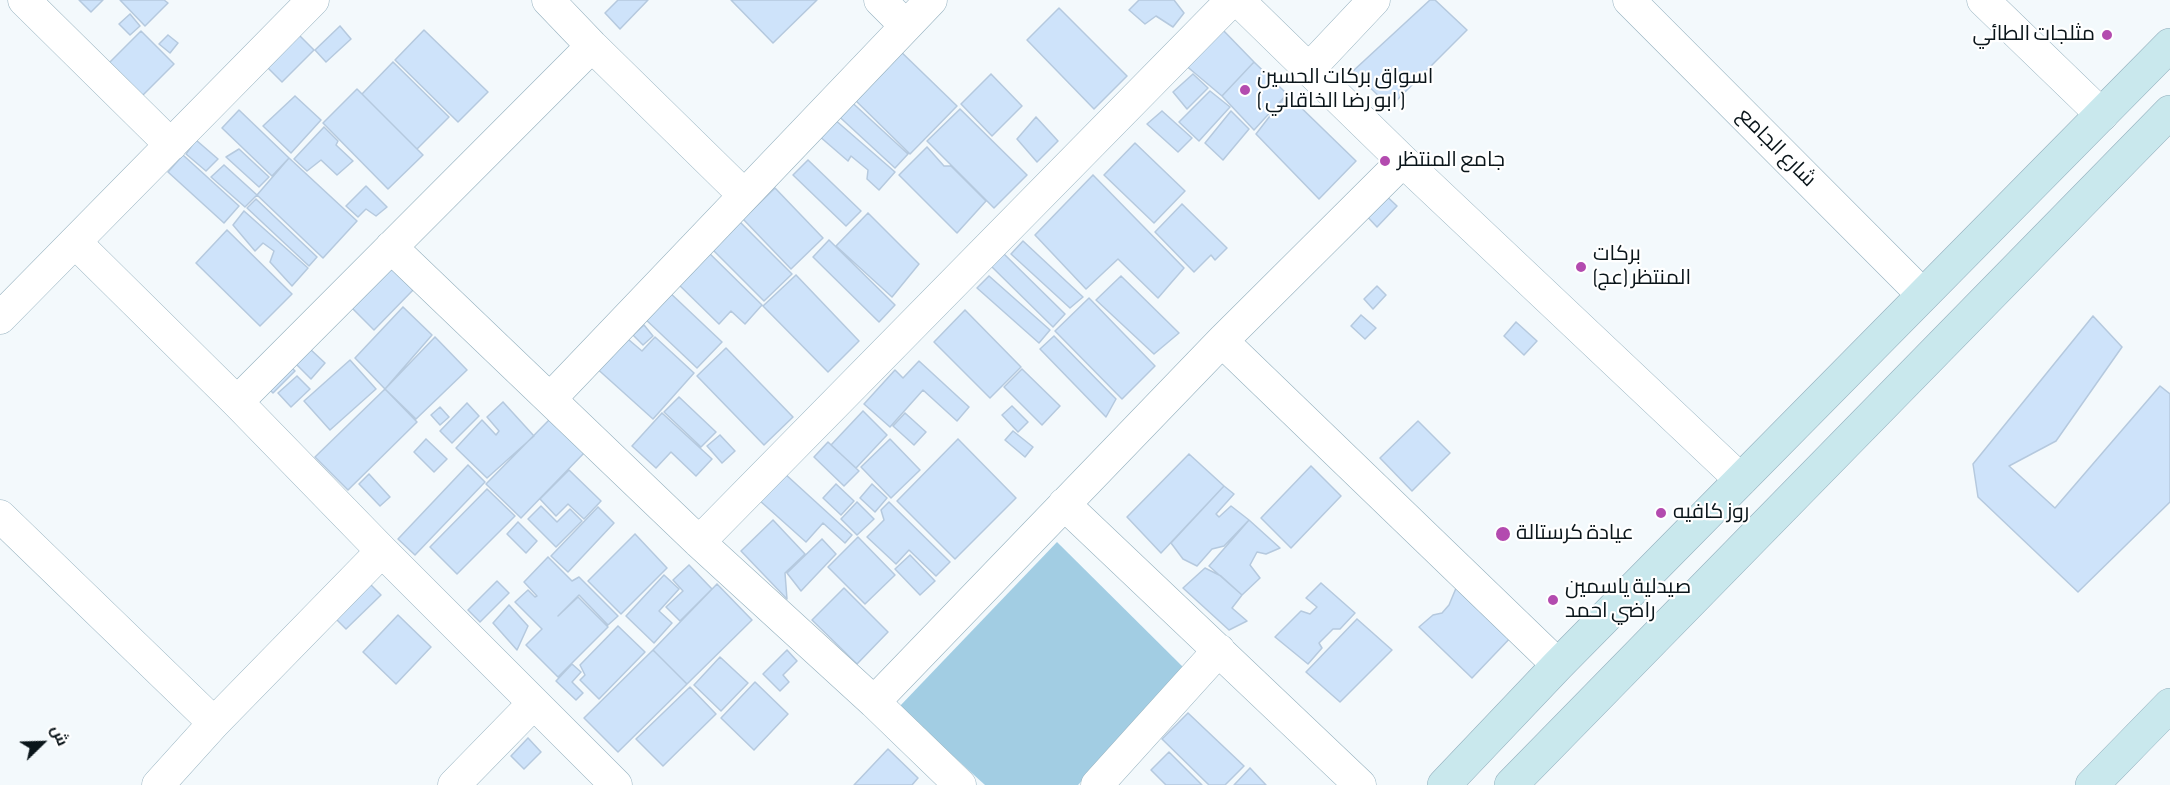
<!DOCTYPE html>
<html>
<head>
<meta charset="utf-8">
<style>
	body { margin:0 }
	#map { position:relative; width:2170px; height:785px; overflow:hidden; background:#f3f9fc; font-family:"Sofia Sans Condensed",Cairo,sans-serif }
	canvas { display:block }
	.north { position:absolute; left:12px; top:713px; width:60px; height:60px; -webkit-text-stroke:4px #fff; paint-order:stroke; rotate:67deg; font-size:16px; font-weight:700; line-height:24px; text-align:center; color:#0a151a }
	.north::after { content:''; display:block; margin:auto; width:21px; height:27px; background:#0a151a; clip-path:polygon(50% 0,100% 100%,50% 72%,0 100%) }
</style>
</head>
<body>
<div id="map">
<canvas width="2170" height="785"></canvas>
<div class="north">ش</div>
</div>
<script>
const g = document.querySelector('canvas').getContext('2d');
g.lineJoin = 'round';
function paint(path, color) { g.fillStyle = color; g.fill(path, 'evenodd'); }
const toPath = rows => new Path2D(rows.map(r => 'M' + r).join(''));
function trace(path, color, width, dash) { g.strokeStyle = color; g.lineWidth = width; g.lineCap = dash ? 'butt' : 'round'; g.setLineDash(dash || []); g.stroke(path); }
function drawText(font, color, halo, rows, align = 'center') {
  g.font = font + ' "Sofia Sans Condensed",Cairo,sans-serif'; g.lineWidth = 4.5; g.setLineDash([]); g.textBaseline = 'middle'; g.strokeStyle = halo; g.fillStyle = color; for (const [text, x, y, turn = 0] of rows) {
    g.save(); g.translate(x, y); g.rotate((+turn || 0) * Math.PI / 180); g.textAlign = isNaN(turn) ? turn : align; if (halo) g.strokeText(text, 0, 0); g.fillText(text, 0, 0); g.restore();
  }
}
const green = toPath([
	[1057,542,1185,669,1078,785,985,785,899,707]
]);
const building = toPath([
	[79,0,103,0,91,12,79,0],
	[120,0,164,0,168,3,145,26,120,0],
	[618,0,648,0,620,29,605,13,618,0],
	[731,0,817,0,773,43,731,0],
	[1139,0,1174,0,1184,13,1173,27,1156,16,1145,24,1129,10,1139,0],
	[1430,0,1435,0,1467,30,1390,107,1353,71,1430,0],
	[1059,8,1127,76,1094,109,1027,40,1059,8],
	[130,14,140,26,130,35,119,24,130,14],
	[340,26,351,39,326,62,315,50,340,26],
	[291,27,314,50,282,82,259,59,291,27],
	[1220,27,1254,62,1222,96,1184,64,1220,27],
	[424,30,488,92,458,122,395,60,424,30],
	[141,31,174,64,140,98,107,65,141,31],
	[168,35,178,43,170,53,159,44,168,35],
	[895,46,957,106,910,154,849,94,895,46],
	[393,62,449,117,417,149,362,94,393,62],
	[1254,62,1287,94,1254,130,1222,96,1254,62],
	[991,74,1022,106,992,136,961,104,991,74],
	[1193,74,1208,88,1187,109,1173,92,1193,74],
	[357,89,423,155,388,189,323,123,357,89],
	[1210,91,1230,107,1199,141,1179,122,1210,91],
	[1287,94,1356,161,1319,199,1256,134,1287,94],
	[295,96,321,120,291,153,263,126,295,96],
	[845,96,908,154,895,168,832,110,845,96],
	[960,109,1027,175,994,208,927,141,960,109],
	[239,110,289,158,272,176,222,128,239,110],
	[1162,111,1192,138,1178,152,1147,124,1162,111],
	[1231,111,1249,129,1223,160,1205,143,1231,111],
	[826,112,895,172,879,190,867,179,868,170,851,156,848,161,811,129,826,112],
	[1036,117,1058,141,1037,162,1017,139,1036,117],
	[324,127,338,141,336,145,353,161,337,175,321,160,307,171,294,159,324,127],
	[196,140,218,159,206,171,186,154,196,140],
	[1135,143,1185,191,1154,223,1104,175,1135,143],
	[927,147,944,166,951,166,986,201,957,233,899,175,927,147],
	[239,149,269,177,259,187,226,157,239,149],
	[183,155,239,206,224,223,168,172,183,155],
	[289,158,357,221,323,258,257,195,289,158],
	[808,160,861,211,846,226,793,175,808,160],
	[224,165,257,195,245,207,211,177,224,165],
	[1093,175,1184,268,1158,298,1118,259,1086,289,1035,235,1093,175],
	[366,186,387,207,376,216,366,209,358,217,346,206,366,186],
	[775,188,823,238,791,269,743,219,775,188],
	[1380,190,1397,206,1377,227,1361,210,1380,190],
	[256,199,317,257,309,266,247,208,256,199],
	[1182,204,1227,248,1215,260,1211,255,1194,272,1155,232,1182,204],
	[244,211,308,268,292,286,270,262,274,251,263,243,255,251,233,225,244,211],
	[868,213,919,264,892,297,836,246,868,213],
	[738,220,792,274,764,301,710,247,738,220],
	[227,230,292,294,260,326,196,263,227,230],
	[829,240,895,305,879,322,813,257,829,240],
	[1023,241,1083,297,1070,308,1011,254,1023,241],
	[703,247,762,305,745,324,731,311,719,324,673,279,703,247],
	[1003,253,1065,314,1053,327,991,266,1003,253],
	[385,260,414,289,374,330,345,301,385,260],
	[796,275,859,341,828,372,763,306,796,275],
	[989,276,1050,330,1039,343,977,288,989,276],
	[1121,276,1179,333,1154,354,1096,300,1121,276],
	[1377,286,1386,295,1373,309,1364,299,1377,286],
	[667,290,722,342,697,368,642,316,667,290],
	[1089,298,1155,366,1122,399,1055,331,1089,298],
	[403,307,432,335,385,389,355,358,403,307],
	[965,310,1021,367,990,398,934,342,965,310],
	[1361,315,1376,328,1365,339,1351,326,1361,315],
	[2093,316,2122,347,2056,441,2009,466,2055,508,2160,386,2170,394,2170,502,2078,592,1978,497,1973,464,2093,316],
	[1516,322,1537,341,1524,355,1504,336,1516,322],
	[644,325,653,336,643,345,633,335,644,325],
	[622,334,642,351,655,337,694,373,653,419,593,365,622,334],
	[1054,336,1116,399,1106,417,1040,349,1054,336],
	[435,337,467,370,416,419,385,389,435,337],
	[726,348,793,417,764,445,697,376,726,348],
	[310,349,325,363,311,379,296,364,310,349],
	[284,360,295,371,273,393,262,382,284,360],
	[350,360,376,389,330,430,304,401,350,360],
	[919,361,969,407,957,421,923,390,890,427,864,404,895,370,903,378,919,361],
	[1022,369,1060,406,1042,425,1004,387,1022,369],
	[297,376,310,389,291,407,278,393,297,376],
	[385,389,417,422,348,490,315,457,385,389],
	[679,397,716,432,701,447,664,412,679,397],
	[503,402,534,436,487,478,456,448,482,420,496,435,499,431,487,417,503,402],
	[467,403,479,416,452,443,440,431,467,403],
	[1012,406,1028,422,1018,432,1002,415,1012,406],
	[440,407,449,417,440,425,431,415,440,407],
	[863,411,887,435,856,468,831,445,863,411],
	[662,413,712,459,696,476,671,452,656,468,632,446,662,413],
	[905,413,926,432,914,445,893,426,905,413],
	[550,419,585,452,521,518,486,484,550,419],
	[1418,421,1450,453,1412,491,1380,458,1418,421],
	[1013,431,1033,447,1025,457,1005,440,1013,431],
	[720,435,735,451,722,463,707,446,720,435],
	[426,439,447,459,434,472,414,452,426,439],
	[890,439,920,470,891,498,861,467,890,439],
	[958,439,1016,498,955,559,897,501,958,439],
	[828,442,859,471,844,486,814,457,828,442],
	[1189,454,1224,486,1161,553,1127,517,1189,454],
	[468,465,485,482,415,555,398,539,468,465],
	[1311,466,1341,496,1291,548,1261,518,1311,466],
	[569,470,601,501,584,519,568,504,556,516,540,499,569,470],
	[784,473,852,535,845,543,823,523,806,542,759,500,784,473],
	[369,474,390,497,380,506,359,484,369,474],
	[836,484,854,501,841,515,823,498,836,484],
	[872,484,887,498,875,512,860,498,872,484],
	[1224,486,1234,494,1216,514,1219,517,1231,506,1249,520,1224,546,1212,549,1197,566,1183,559,1171,543,1224,486],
	[487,489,515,516,457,574,430,547,487,489],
	[857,502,874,519,857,535,841,519,857,502],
	[889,502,950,562,936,576,909,550,896,564,867,537,884,520,881,510,889,502],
	[541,506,557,522,570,509,582,521,556,547,528,519,541,506],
	[598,507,614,523,568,572,551,556,598,507],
	[773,520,805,554,785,573,787,599,741,551,773,520],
	[1249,520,1280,548,1266,554,1257,552,1250,565,1260,578,1242,595,1209,566,1249,520],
	[518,522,537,541,526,553,507,534,518,522],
	[635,534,667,568,621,614,588,581,635,534],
	[858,537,895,575,865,604,828,567,858,537],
	[822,539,836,554,801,591,787,573,822,539],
	[910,555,935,581,920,595,895,569,910,555],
	[548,557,572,581,579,577,618,616,608,625,579,595,558,616,578,597,608,627,558,677,526,645,542,629,515,602,528,590,535,597,537,596,524,582,548,557],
	[689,565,712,589,680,621,666,607,683,591,673,580,689,565],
	[1205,568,1221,576,1242,595,1232,608,1247,621,1229,630,1183,588,1205,568],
	[664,575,679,589,659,611,672,623,654,643,626,616,664,575],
	[497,581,509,593,480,622,468,610,497,581],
	[1459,581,1514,634,1472,678,1419,627,1433,615,1442,613,1449,605,1459,581],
	[368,582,381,595,346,629,333,616,368,582],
	[1321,583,1355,613,1340,629,1333,629,1319,643,1322,648,1308,664,1275,637,1301,611,1310,614,1317,607,1306,598,1321,583],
	[717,584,752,620,687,684,653,650,717,584],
	[844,588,888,632,857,664,812,620,844,588],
	[509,605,528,626,517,650,493,623,509,605],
	[398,615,431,647,396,684,363,652,398,615],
	[1357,619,1392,650,1340,702,1306,672,1357,619],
	[618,626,645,652,599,699,580,680,585,675,580,665,618,626],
	[653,650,687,684,618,752,584,718,653,650],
	[787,650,797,661,783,675,789,682,780,691,763,674,787,650],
	[720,657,748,683,721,711,694,685,720,657],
	[572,664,581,672,572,682,583,693,576,700,556,681,572,664],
	[755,682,788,714,754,750,721,718,755,682],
	[690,687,716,714,663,766,636,739,690,687],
	[1188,713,1244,766,1225,785,1209,785,1162,739,1188,713],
	[528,738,541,752,524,769,511,756,528,738],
	[888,749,918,778,912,785,854,785,888,749],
	[1169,752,1202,785,1166,785,1151,770,1169,752],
	[1250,768,1266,785,1234,785,1250,768]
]);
const street = toPath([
	[24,0,171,145],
	[548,0,592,46,744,195],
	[880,0,906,26],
	[1238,0,1403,161,1741,480],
	[1629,0,1923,295],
	[1983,0,2102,115],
	[1309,69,1374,0],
	[75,242,237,402,382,551,616,785],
	[391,247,699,542,874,702,960,785],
	[0,318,313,0],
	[1222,341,1558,665],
	[550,399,931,0],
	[237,402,592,46],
	[1064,504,1360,785],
	[0,516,214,723],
	[699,542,1232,0],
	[874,702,1222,341,1403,161],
	[158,785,214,723,382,551],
	[454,785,534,703],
	[1097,785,1219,650]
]);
const secondary = toPath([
	[1444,785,1558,665,2170,45],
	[1511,785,2170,112],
	[2092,785,2170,705]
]);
const markers = [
	[2107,35,6,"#b34baf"],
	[1245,90,6,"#b34baf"],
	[1385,161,6,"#b34baf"],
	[1581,267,6,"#b34baf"],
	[1661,513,6,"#b34baf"],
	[1503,534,8,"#b34baf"],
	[1553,600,6,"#b34baf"]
];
const poiNames = [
	["مثلجات الطائي",2095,35,"right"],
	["اسواق بركات الحسين",1257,78],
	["( ابو رضا الخاقاني )",1257,102],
	["جامع المنتظر",1397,161],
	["بركات",1593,255],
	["المنتظر (عج)",1593,279],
	["روز كافيه",1673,513],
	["عيادة كرستالة",1516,534],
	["صيدلية ياسمين",1565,588],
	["راضي احمد",1565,612]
];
const streetNames = [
	["شارع الجامع",1776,148,45]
];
paint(green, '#a2cde3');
paint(building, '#cee3fa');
trace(building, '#b5c9de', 1.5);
trace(street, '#94b0be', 33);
trace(secondary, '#94b0be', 34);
trace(street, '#fff', 32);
trace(secondary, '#c9e8ed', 33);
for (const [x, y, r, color] of markers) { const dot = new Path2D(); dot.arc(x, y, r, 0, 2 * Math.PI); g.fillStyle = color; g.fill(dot); trace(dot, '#fff', 2); }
drawText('21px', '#0a151a', '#fff', poiNames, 'left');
drawText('21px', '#0a151a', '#fff', streetNames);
</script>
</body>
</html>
